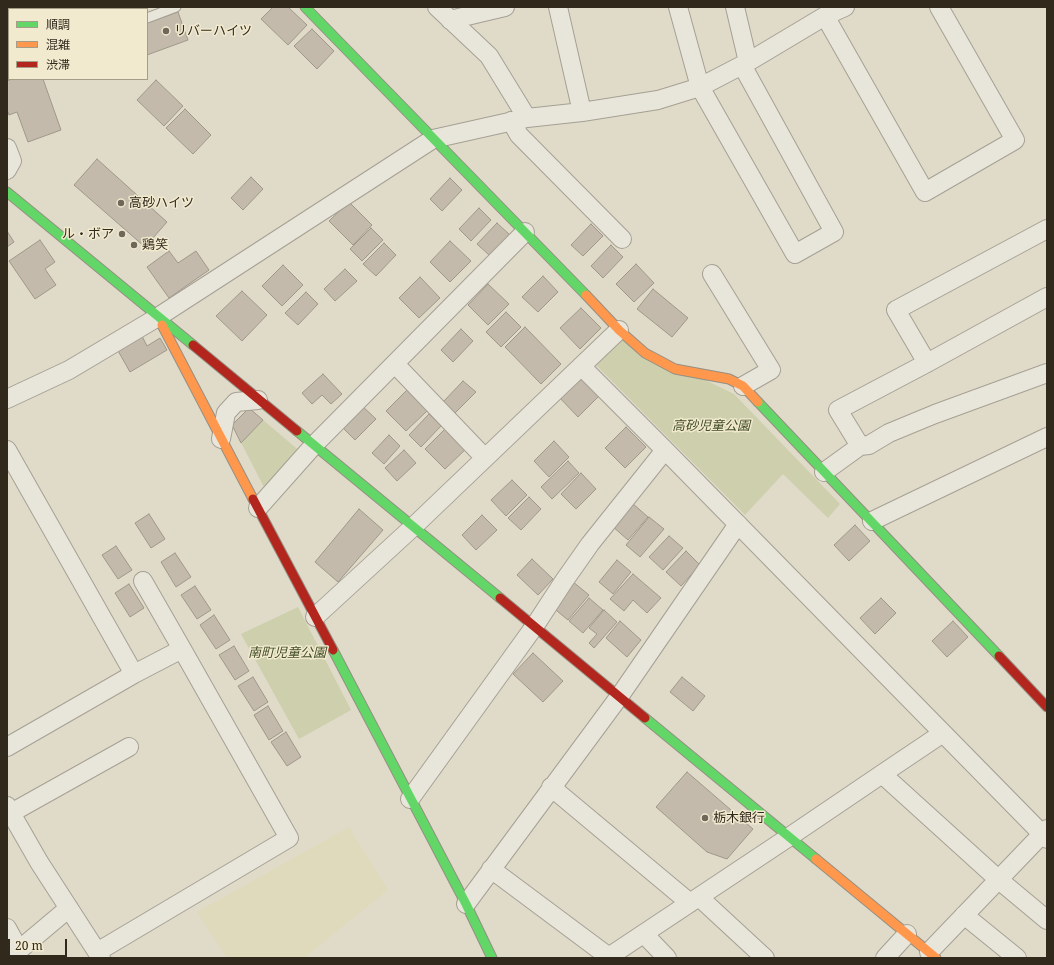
<!DOCTYPE html>
<html>
<head>
<meta charset="utf-8">
<style>
	body { margin:0 }
	#map { position:relative; width:1054px; height:965px; overflow:hidden; background:#e0dbc9; font-family:"Noto Serif","Noto Sans JP",serif }
	canvas { display:block }
	.frame { position:absolute; inset:0; border:8px solid #32291d; pointer-events:none }
	.legend { position:absolute; left:8px; top:8px; width:140px; height:72px; box-sizing:border-box; background:#f2eacf; border:1px solid #a59d88; margin:0; padding:5px 7px; list-style:none; font-size:12px; color:#32291d }
	.legend li { display:flex; align-items:center; gap:8px; height:20px }
	.legend b { width:20px; border:1px solid #a59d88 }
	.scale { position:absolute; left:8px; top:939px; width:59px; height:18px; box-sizing:border-box; border:2px solid #32291d; border-top:0; padding-left:5px; font-size:12px; line-height:14px; white-space:nowrap; color:#32291d; -webkit-text-stroke:3px #f2eacf; paint-order:stroke }
</style>
</head>
<body>
<div id="map">
<canvas width="1054" height="965"></canvas>
<div class="frame"></div>
<ul class="legend">
<li><b style="height:5px;background:#63d668"></b>順調</li>
<li><b style="height:5px;background:#ff974d"></b>混雑</li>
<li><b style="height:5px;background:#b3261e"></b>渋滞</li>
</ul>
<div class="scale">20 m</div>
</div>
<script>
const g = document.querySelector('canvas').getContext('2d');
g.lineJoin = 'round';
function paint(path, color) { g.fillStyle = color; g.fill(path, 'evenodd'); }
const toPath = rows => new Path2D(rows.map(r => 'M' + r).join(''));
function trace(path, color, width, dash) { g.strokeStyle = color; g.lineWidth = width; g.lineCap = dash ? 'butt' : 'round'; g.setLineDash(dash || []); g.stroke(path); }
function drawText(font, color, halo, rows, align = 'center') {
  g.font = font + ' "Noto Serif","Noto Sans JP",serif'; g.lineWidth = 3; g.setLineDash([]); g.textBaseline = 'middle'; g.strokeStyle = halo; g.fillStyle = color; for (const [text, x, y, turn = 0] of rows) {
    g.save(); g.translate(x, y); g.rotate((+turn || 0) * Math.PI / 180); g.textAlign = isNaN(turn) ? turn : align; if (halo) g.strokeText(text, 0, 0); g.fillText(text, 0, 0); g.restore();
  }
}
const farmland = toPath([
	[349,827,388,890,304,958,227,958,197,912]
]);
const green = toPath([
	[617,337,734,394,840,504,828,518,783,474,745,515,594,363],
	[249,408,302,453,267,493,232,425],
	[298,607,351,710,299,739,241,634]
]);
const river = toPath([
	[123,9,128,7],
	[7,52,9,51]
]);
const building = toPath([
	[273,7,288,7,307,25,288,45,261,19,273,7],
	[178,12,188,40,147,55,147,23,178,12],
	[312,29,334,51,317,69,294,46,312,29],
	[12,79,43,79,61,130,28,142,17,112,9,115,7,110,7,81,12,79],
	[156,80,183,106,164,126,137,100,156,80],
	[185,109,211,135,193,154,166,128,185,109],
	[97,159,167,222,145,247,74,185,97,159],
	[251,177,263,189,243,210,231,198,251,177],
	[450,178,462,190,442,211,430,199,450,178],
	[349,202,372,225,353,245,329,221,349,202],
	[479,208,491,220,471,241,459,229,479,208],
	[497,223,510,235,489,255,477,244,497,223],
	[591,224,603,236,583,256,571,245,591,224],
	[371,228,383,240,362,261,350,249,371,228],
	[7,231,14,242,7,247,7,231],
	[40,240,55,262,45,269,56,285,35,299,9,261,40,240],
	[450,241,471,261,450,282,430,262,450,241],
	[384,243,396,255,376,276,363,264,384,243],
	[611,245,623,257,603,278,591,266,611,245],
	[169,251,178,263,196,251,209,270,169,298,147,267,169,251],
	[636,264,654,283,634,302,616,284,636,264],
	[283,265,303,285,282,306,262,286,283,265],
	[345,269,357,281,335,301,324,289,345,269],
	[543,276,558,292,538,312,522,297,543,276],
	[420,277,440,298,419,318,399,298,420,277],
	[488,284,509,304,488,325,468,305,488,284],
	[653,289,688,318,672,337,637,309,653,289],
	[242,291,267,315,242,341,216,316,242,291],
	[306,292,318,304,298,325,285,313,306,292],
	[581,308,601,328,580,349,560,328,581,308],
	[506,312,521,327,501,347,486,332,506,312],
	[525,327,561,364,541,384,505,347,525,327],
	[461,329,473,341,453,362,441,350,461,329],
	[141,334,147,346,160,338,167,350,130,372,117,349,141,334],
	[323,374,342,394,331,404,322,395,312,404,302,393,323,374],
	[579,376,599,396,578,417,558,396,579,376],
	[463,381,476,392,455,413,443,402,463,381],
	[407,390,427,411,406,431,386,411,407,390],
	[360,404,376,419,355,440,340,425,360,404],
	[249,408,263,420,241,443,232,425,249,408],
	[429,414,441,426,421,447,409,435,429,414],
	[626,427,646,447,625,468,605,448,626,427],
	[446,428,466,449,445,469,425,449,446,428],
	[389,435,400,446,384,464,372,453,389,435],
	[554,441,569,457,549,477,534,461,554,441],
	[404,450,416,463,397,481,385,468,404,450],
	[568,461,579,473,552,499,541,487,568,461],
	[581,473,596,489,576,509,561,494,581,473],
	[512,480,527,495,506,516,491,500,512,480],
	[529,497,541,509,521,530,508,518,529,497],
	[632,503,648,517,628,540,612,526,632,503],
	[359,509,383,530,338,582,315,562,359,509],
	[149,514,165,539,151,548,135,523,149,514],
	[482,515,497,530,476,550,462,535,482,515],
	[649,517,664,529,640,557,626,545,649,517],
	[855,525,870,541,849,561,834,545,855,525],
	[669,536,683,548,663,570,649,557,669,536],
	[116,546,132,570,118,579,102,555,116,546],
	[686,551,700,565,681,586,666,572,686,551],
	[175,553,191,577,176,587,161,562,175,553],
	[532,559,553,579,538,595,517,575,532,559],
	[617,560,631,572,613,594,599,582,617,560],
	[633,574,661,598,647,613,633,600,624,611,610,599,633,574],
	[572,581,589,595,568,620,551,606,572,581],
	[129,584,144,608,130,617,115,593,129,584],
	[195,586,211,610,197,619,181,595,195,586],
	[589,598,603,610,583,633,569,621,589,598],
	[881,598,896,613,875,634,860,618,881,598],
	[604,610,617,622,594,648,589,643,597,634,589,628,604,610],
	[214,615,230,640,216,649,200,625,214,615],
	[620,621,641,640,627,657,606,638,620,621],
	[953,621,968,637,947,657,932,641,953,621],
	[234,646,249,671,235,680,219,655,234,646],
	[533,653,563,681,543,702,513,674,533,653],
	[253,677,268,702,254,711,238,686,253,677],
	[682,677,705,696,693,711,670,692,682,677],
	[268,706,283,731,269,740,254,715,268,706],
	[286,732,301,757,287,766,271,742,286,732],
	[687,772,753,829,727,859,707,852,656,807,687,772]
]);
const lane = toPath([
	[147,18,176,7],
	[7,70,9,69]
]);
const street = toPath([
	[437,7,489,56,527,118],
	[558,7,582,112],
	[678,7,700,87,795,254,834,232,742,65],
	[735,7,748,62],
	[825,16,925,192,1015,140,939,7],
	[450,20,505,7],
	[511,121,519,135,622,239],
	[7,148,12,161,7,170],
	[712,274,771,370,743,386],
	[927,363,896,310,1047,229],
	[395,364,485,458],
	[581,366,665,450,1047,839],
	[7,399,69,370,158,317,433,139,527,118,582,112,658,100,700,87,748,62,825,16,845,7],
	[221,439,226,413,236,402,258,400],
	[860,446,869,445,889,433,935,414,1047,373],
	[7,450,134,674],
	[824,472,860,446,838,410,927,363,1047,297],
	[258,508,314,445,525,232],
	[872,521,1047,437],
	[143,581,182,649],
	[315,617,413,527,619,330],
	[7,747,134,674,182,649,289,838,97,952],
	[882,774,999,880,1047,920],
	[551,787,690,903],
	[410,799,534,627,564,581,590,544,665,450],
	[7,806,39,862,101,958],
	[11,813,129,747],
	[491,869,609,957],
	[699,897,765,958],
	[466,904,619,697,738,524],
	[964,915,1017,958],
	[7,928,19,950],
	[644,934,667,958],
	[929,952,1047,829],
	[7,957,19,950,69,908],
	[607,958,789,837,882,774,943,733],
	[885,958,907,934]
]);
const fast = toPath([
	[305,7,586,295],
	[7,19,9,18],
	[7,192,193,345],
	[758,402,999,656],
	[297,431,500,598],
	[333,650,466,904,492,958],
	[645,718,816,859]
]);
const slow = toPath([
	[35,9,40,7],
	[586,295,619,330,645,353,675,369,729,379,743,386,758,402],
	[162,325,253,499],
	[816,859,936,958]
]);
const jam = toPath([
	[193,345,297,431],
	[253,499,333,650],
	[500,598,645,718],
	[999,656,1047,707]
]);
const markers = [
	[166,31,4,"#6f6759"],
	[121,203,4,"#6f6759"],
	[122,234,4,"#6f6759"],
	[134,245,4,"#6f6759"],
	[705,818,4,"#6f6759"]
];
const poiNames = [
	["リバーハイツ",174,31],
	["高砂ハイツ",129,203],
	["ル・ボア",114,234,"right"],
	["鶏笑",142,245],
	["栃木銀行",713,818]
];
const parkNames = [
	["高砂児童公園",711,426],
	["南町児童公園",287,653]
];
paint(farmland, '#dfdabb');
paint(green, '#cdcfad');
trace(river, '#b5c5bc', 35);
paint(building, '#c3baab');
trace(building, '#9f978a', 1);
trace(lane, '#a5a093', 11);
trace(street, '#a5a093', 20);
trace(fast, '#958f83', 11);
trace(slow, '#958f83', 11);
trace(jam, '#958f83', 11);
trace(lane, '#e8e5db', 9);
trace(street, '#e8e5db', 18);
trace(fast, '#63d668', 9);
trace(slow, '#ff974d', 9);
trace(jam, '#b3261e', 9);
for (const [x, y, r, color] of markers) { const dot = new Path2D(); dot.arc(x, y, r, 0, 2 * Math.PI); g.fillStyle = color; g.fill(dot); trace(dot, '#f2eacf', 1.5); }
drawText('13px', '#32291d', '#f2eacf', poiNames, 'left');
drawText('italic 13px', '#404d25', '#f2eacf', parkNames);
</script>
</body>
</html>
